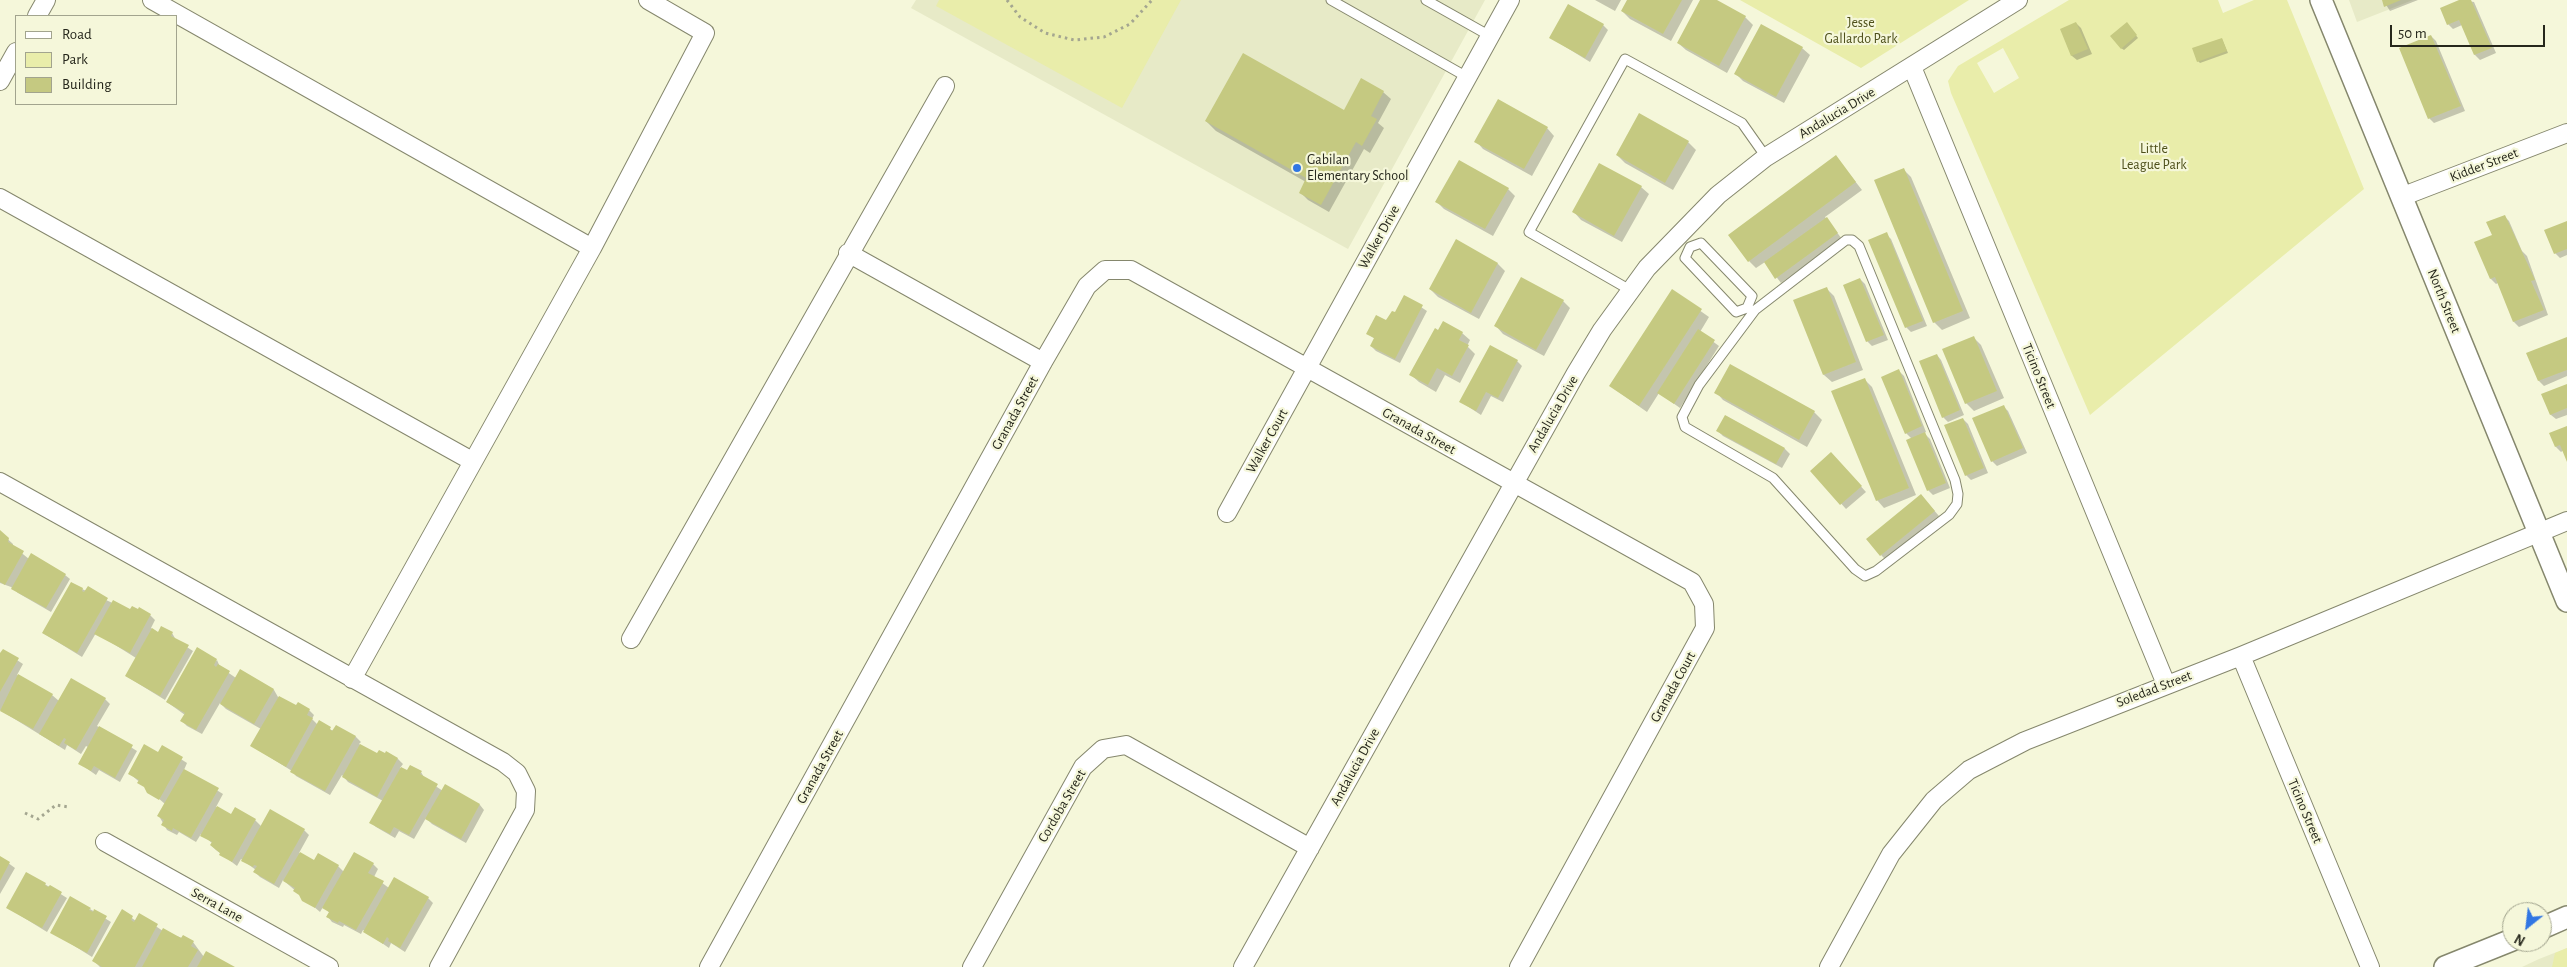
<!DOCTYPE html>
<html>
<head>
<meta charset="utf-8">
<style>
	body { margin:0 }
	#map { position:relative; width:2567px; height:967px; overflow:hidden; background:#f5f7da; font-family:"Alegreya Sans",sans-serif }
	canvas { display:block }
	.legend { position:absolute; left:15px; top:15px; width:162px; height:90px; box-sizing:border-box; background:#f5f7da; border:1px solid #a2a48e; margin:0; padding:6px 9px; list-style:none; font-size:15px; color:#26271c }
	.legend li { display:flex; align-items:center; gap:10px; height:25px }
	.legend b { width:25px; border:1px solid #a2a48e }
	.north { position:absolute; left:2502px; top:902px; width:50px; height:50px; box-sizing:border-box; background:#f5f7da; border:1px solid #a2a48e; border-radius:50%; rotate:209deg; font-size:14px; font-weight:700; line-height:20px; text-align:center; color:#26271c }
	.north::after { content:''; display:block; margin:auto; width:18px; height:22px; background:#3176e3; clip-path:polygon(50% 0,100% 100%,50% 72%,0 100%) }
	.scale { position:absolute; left:2390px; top:25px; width:155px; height:22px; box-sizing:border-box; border:2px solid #26271c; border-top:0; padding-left:6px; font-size:15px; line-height:18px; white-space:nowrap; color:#26271c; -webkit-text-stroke:4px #f5f7da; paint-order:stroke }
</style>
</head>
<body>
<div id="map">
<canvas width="2567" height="967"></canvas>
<ul class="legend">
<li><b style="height:6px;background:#fff"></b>Road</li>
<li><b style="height:14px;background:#e9edaa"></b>Park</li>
<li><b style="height:14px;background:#c5c981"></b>Building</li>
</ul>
<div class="north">N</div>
<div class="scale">50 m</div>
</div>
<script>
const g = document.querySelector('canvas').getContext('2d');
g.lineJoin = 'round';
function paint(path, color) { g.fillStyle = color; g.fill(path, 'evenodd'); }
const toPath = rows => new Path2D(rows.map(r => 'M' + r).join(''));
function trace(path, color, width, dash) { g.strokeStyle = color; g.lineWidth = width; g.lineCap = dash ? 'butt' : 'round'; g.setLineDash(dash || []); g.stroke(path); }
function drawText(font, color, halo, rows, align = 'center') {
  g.font = font + ' "Alegreya Sans",sans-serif'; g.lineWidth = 4.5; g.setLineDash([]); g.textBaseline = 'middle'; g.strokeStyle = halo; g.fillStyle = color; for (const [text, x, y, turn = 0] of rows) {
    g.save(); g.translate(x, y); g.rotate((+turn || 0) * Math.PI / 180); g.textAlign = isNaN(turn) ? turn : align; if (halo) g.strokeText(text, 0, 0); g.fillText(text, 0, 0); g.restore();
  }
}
const built = toPath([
	[916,0,1485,0,1348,249,911,8],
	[2349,0,2413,0,2357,22],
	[2567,948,2567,967,2522,967,2539,959]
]);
const green = toPath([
	[939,0,1181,0,1122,108,936,6],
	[1740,0,1969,0,1861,68],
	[2069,0,2218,0,2223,13,2254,0,2287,0,2364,189,2090,415,1951,93,1948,81,1958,66],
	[2003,48,2019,78,1994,93,1977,63],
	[2567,948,2567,967,2552,967,2555,953]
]);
const shadow = toPath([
	[1595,0,1621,0,1615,11],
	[1628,0,1693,0,1671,41,1630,19,1622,11],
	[1701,0,1714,0,1745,17,1753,25,1727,73,1686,50,1678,43],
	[2383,0,2418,0,2390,11],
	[2462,0,2474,2,2496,53,2480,60,2475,55,2462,25,2453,29,2448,24],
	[2076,23,2081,28,2092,54,2077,60,2072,56,2062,29],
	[2127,24,2138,38,2124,50,2121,48],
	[1603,25,1608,30,1590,62,1551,38],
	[2431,36,2436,41,2465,111,2434,123,2429,118],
	[2222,39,2228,53,2200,63,2198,61],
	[1802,48,1810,55,1784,103,1743,81,1735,73],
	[1383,92,1391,99,1378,123,1384,128,1370,153,1364,149,1329,212,1308,200,1300,192,1306,182,1216,131,1206,121,1344,111],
	[1547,128,1554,136,1532,176,1483,149,1476,141],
	[1688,142,1696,150,1673,190,1625,163,1617,155],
	[1836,157,1862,190,1825,217,1842,239,1781,283,1765,262,1756,268,1749,261],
	[1904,170,1911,177,1970,318,1942,330,1934,322],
	[1641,187,1649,194,1622,242,1581,220,1574,212],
	[1508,189,1515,196,1493,236,1444,209,1437,202],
	[2504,216,2509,221,2522,251,2527,256,2548,315,2519,327,2514,322,2498,283,2496,284,2491,279,2476,243,2493,236],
	[2567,223,2567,255,2560,258,2555,253],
	[1886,234,1891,239,1927,326,1911,332,1906,327],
	[1457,241,1498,264,1505,271,1479,319,1438,297,1430,289],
	[1860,279,1865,284,1888,340,1872,346,1867,341],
	[1827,289,1834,296,1863,370,1832,382,1824,375],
	[1672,291,1709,317,1700,332,1719,346,1680,408,1659,393,1647,412,1610,386],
	[1404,296,1427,311,1400,363,1376,351,1371,346,1375,339,1367,333,1395,314],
	[1563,301,1570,308,1544,356,1503,334,1496,326],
	[1462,333,1470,340,1467,346,1475,354,1460,383,1445,375,1436,392,1419,382,1411,375],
	[1973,337,1981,345,2004,398,1974,411,1966,403],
	[2567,338,2567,376,2544,386,2539,381,2528,354],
	[1937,355,1941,360,1964,415,1948,422,1943,417],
	[1517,361,1522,366,1503,402,1491,396,1481,415,1461,402],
	[1899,371,1904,376,1926,432,1924,433,1930,439,1950,488,1933,495,1928,490,1912,439,1906,433],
	[1864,379,1872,387,1916,495,1884,508,1877,500],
	[2567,385,2567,415,2556,419,2551,415,2543,395],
	[1716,392,1814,412,1822,420,1807,447,1723,400],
	[2003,406,2008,411,2027,453,1997,466,1992,461],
	[1726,416,1785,449,1790,454,1782,468,1723,436,1718,431],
	[1963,419,1968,424,1988,473,1971,480,1966,475],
	[2567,427,2567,458,2564,450,2561,452,2556,447,2551,434],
	[1836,459,1866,492,1846,509,1812,471],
	[1925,500,1939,516,1886,560,1881,555],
	[0,532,13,544,13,546,29,559,65,575,70,579,51,612,18,593,11,587,0,583],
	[82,589,130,611,139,609,150,615,155,620,151,628,159,633,172,633,176,640,193,651,165,700,126,676,136,658,96,633,82,657,43,633],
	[3,651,23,664,17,675,52,695,59,701,105,699,110,704,97,726,137,751,120,782,99,770,96,775,79,763,88,747,86,746,81,754,67,745,65,750,0,710,0,656],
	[217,660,220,667,236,678,240,671,274,690,278,697,297,707,309,710,314,715,312,719,318,725,334,731,336,726,356,737,361,742,359,744,377,755,385,755,387,752,398,759,403,764,400,768,407,772,411,766,421,772,425,779,443,791,446,786,480,805,484,810,466,843,432,824,426,818,414,839,399,831,395,838,376,827,371,822,383,801,348,782,342,775,330,795,296,776,292,771,252,746,261,729,226,709,220,703,202,734,187,726,182,721,185,715,167,702],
	[162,747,187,763,184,770,223,794,216,807,231,816,255,820,261,826,304,830,309,835,299,853,314,862,338,866,344,872,373,864,378,869,374,877,389,888,428,898,433,903,405,952,391,943,389,948,363,930,361,934,344,925,343,927,332,922,328,917,330,913,323,907,320,912,283,880,279,888,260,877,255,872,256,870,241,859,237,866,216,850,211,845,212,843,201,834,196,842,179,832,177,835,167,830,159,816,165,804,129,773,159,754],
	[0,857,15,868,0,894],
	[27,873,67,898,47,932,8,908],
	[90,909,111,922,92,957,52,932],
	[122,911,136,921,139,915,163,931,193,942,204,957,233,967,100,967,94,961]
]);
const building = toPath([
	[1627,0,1682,0,1663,34,1621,11],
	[1700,0,1717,0,1746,16,1719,66,1677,43],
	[2382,0,2401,0,2384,7],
	[2459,0,2471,0,2492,48,2474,55,2459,20,2447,25,2440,8],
	[1568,4,1604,24,1585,58,1549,38],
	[2076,22,2088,49,2071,56,2060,29],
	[2127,22,2137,35,2121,49,2110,36],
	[1761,24,1803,47,1776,97,1734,74],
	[2431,35,2461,106,2428,119,2399,48],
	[2222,38,2227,51,2197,62,2192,48],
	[1243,53,1344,110,1361,78,1384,91,1371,116,1377,119,1362,146,1356,142,1321,205,1299,193,1306,178,1205,121],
	[1498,99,1548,127,1524,169,1474,142],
	[1639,113,1689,141,1665,183,1616,155],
	[1836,155,1856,182,1748,262,1728,235],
	[1459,160,1509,188,1485,229,1435,202],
	[1599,163,1642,186,1614,236,1572,212],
	[1904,168,1963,311,1933,323,1874,180],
	[2505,215,2535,280,2531,281,2544,310,2513,322,2495,277,2490,279,2474,242,2492,235,2486,222],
	[1827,217,1838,233,1775,279,1764,262],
	[2567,221,2567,249,2554,254,2544,230],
	[1887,232,1923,321,1905,328,1868,240],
	[1456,239,1498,263,1471,313,1429,289],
	[1521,277,1564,300,1536,350,1494,326],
	[1860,278,1884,335,1866,342,1843,285],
	[1827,287,1856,362,1823,375,1793,300],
	[1672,289,1702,309,1639,406,1609,386],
	[1404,295,1423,305,1395,359,1370,346,1374,338,1366,334,1376,315,1386,320,1392,311,1395,312],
	[1443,321,1463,332,1459,340,1469,345,1452,376,1437,368,1428,385,1409,375,1435,328,1438,330],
	[1698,329,1715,340,1674,404,1657,393],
	[1974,336,1997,391,1965,404,1942,349],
	[2567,337,2567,370,2538,381,2526,353],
	[1490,345,1518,360,1498,398,1486,392,1476,411,1459,402],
	[1937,354,1960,410,1942,418,1919,361],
	[1730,364,1815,411,1799,440,1714,393],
	[1899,369,1922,426,1905,434,1881,377],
	[1865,378,1909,488,1876,501,1831,391],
	[2567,384,2567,408,2550,415,2541,394],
	[2004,405,2023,448,1991,462,1972,418],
	[1725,415,1785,448,1776,464,1716,431],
	[1963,418,1984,468,1965,476,1944,425],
	[2567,426,2567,462,2560,445,2555,447,2549,433],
	[1925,432,1946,483,1927,491,1906,440],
	[1831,452,1862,486,1840,505,1810,471],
	[1921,494,1935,511,1880,556,1866,539],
	[0,530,9,538,8,542,24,551,5,585,0,582],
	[31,553,66,574,46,608,11,589],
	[71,582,83,588,82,591,84,592,88,586,108,598,77,653,42,633],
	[113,600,130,609,132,606,138,609,139,607,151,614,130,653,94,634],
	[161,626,173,632,171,636,189,645,160,696,125,676,152,628,158,632],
	[197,647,217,659,214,665,216,667,218,664,230,671,196,730,180,721,185,713,166,702],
	[3,649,19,658,0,692,0,653],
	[240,669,274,689,254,724,220,704],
	[18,674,53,694,33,729,0,711],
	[71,678,106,698,76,750,64,743,66,739,64,738,59,746,39,734],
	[279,696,296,705,298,702,310,709,307,715,313,718,286,767,250,746],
	[319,720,331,727,330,729,332,731,336,725,356,736,325,791,290,772],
	[99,726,133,745,115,778,94,766,91,771,78,764],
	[144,744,158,752,162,745,183,757,159,800,147,793,144,787,137,783,139,780,128,774],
	[360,744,377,753,379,750,385,753,386,751,398,758,377,797,342,777],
	[410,765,422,771,420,774,438,784,409,835,394,827,390,834,369,823,401,767,407,770],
	[184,769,219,788,191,838,173,828,172,831,161,825,164,820,157,816],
	[445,784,480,804,461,839,425,819],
	[217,806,231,814,235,807,256,819,232,862,219,855,220,853,210,845,212,842,200,836],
	[270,809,305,829,274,884,253,872,257,866,254,865,253,867,241,861],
	[300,852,314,860,318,853,339,865,315,908,302,901,299,895,293,891,295,888,283,881],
	[354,852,374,863,368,873,384,881,356,930,339,921,338,923,326,917,329,912,322,908],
	[0,856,10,862,0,881],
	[26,872,46,883,45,885,48,887,50,885,62,892,42,928,6,908],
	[394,877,429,897,400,948,388,941,389,939,387,937,383,944,363,932],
	[70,896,91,908,89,910,93,912,94,909,107,916,87,953,50,933],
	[122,909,133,916,131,920,134,922,139,913,158,924,135,967,102,967,92,961],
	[163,928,181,938,183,935,194,941,191,946,198,950,188,967,142,967],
	[206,951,235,967,197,967]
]);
const path = toPath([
	[1007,0,1020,17,1045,33,1074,40,1104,37,1130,24,1152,0],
	[25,813,38,819,56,805,69,807]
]);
const service = toPath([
	[1331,0,1467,77],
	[1426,0,1490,36],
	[1846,240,1852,240,1859,246,1955,480,1958,494,1957,504,1949,515,1876,571,1865,576,1855,569,1773,478,1685,427,1682,417,1699,385,1755,310,1846,240],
	[1701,243,1752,296,1747,308,1736,312,1685,258,1690,247,1701,243],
	[1630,290,1529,232,1625,59,1742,123,1766,157]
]);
const minor = toPath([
	[152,0,592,248],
	[37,16,46,0],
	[1912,67,2166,684],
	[0,81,16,52],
	[2401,197,2567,133],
	[0,198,472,461],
	[848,253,1043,362],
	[0,482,503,762,517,773,526,791,525,810,439,967],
	[1227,513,1510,0],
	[631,639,945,86],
	[2241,656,2370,967],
	[352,679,592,248,705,33,648,0],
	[105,842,329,967],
	[709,967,1043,362,1087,286,1105,270,1131,270,1692,582,1704,604,1705,628,1519,967],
	[972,967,1083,767,1103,749,1126,745,1310,848],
	[1243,967,1576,373,1602,330,1647,268,1718,195,1766,157,2018,0],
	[1829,967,1891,854,1934,800,1969,770,2025,741,2241,656,2567,521]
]);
const tertiary = toPath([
	[2321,0,2567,601],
	[2542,928,2567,917],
	[2445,967,2512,940]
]);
const markers = [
	[1297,168,5,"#3176e3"]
];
const parkNames = [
	["Jesse",1861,23],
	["Gallardo Park",1861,39],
	["Little",2154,149],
	["League Park",2154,165]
];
const streetNames = [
	["Andalucia Drive",1837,113,-31],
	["Kidder Street",2484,165,-21],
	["Walker Drive",1379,237,-61],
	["North Street",2444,301,68],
	["Ticino Street",2039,376,68],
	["Granada Street",1015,413,-61],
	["Andalucia Drive",1553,414,-60],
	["Granada Street",1419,431,29],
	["Walker Court",1267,441,-61],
	["Granada Court",1673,687,-61],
	["Soledad Street",2154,689,-21],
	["Granada Street",820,767,-61],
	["Andalucia Drive",1355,767,-61],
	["Cordoba Street",1062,806,-60],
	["Ticino Street",2305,811,67],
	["Serra Lane",217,905,29]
];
const poiNames = [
	["Gabilan",1307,160],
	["Elementary School",1307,176]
];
paint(built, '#e7eac7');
paint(green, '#e9edaa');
paint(shadow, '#0003');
paint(building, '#c5c981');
trace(service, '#85876d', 11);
trace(minor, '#85876d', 20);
trace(tertiary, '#85876d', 24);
trace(path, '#a4a690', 3, [2.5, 4]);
trace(service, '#fff', 9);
trace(minor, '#fff', 18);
trace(tertiary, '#fff', 21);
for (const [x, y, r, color] of markers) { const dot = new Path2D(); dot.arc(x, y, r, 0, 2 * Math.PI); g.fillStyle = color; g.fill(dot); trace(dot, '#f5f7da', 2); }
drawText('14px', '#4e501b', '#f5f7da', parkNames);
drawText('14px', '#26271c', '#f5f7da', streetNames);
drawText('14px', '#26271c', '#f5f7da', poiNames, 'left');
</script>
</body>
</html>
